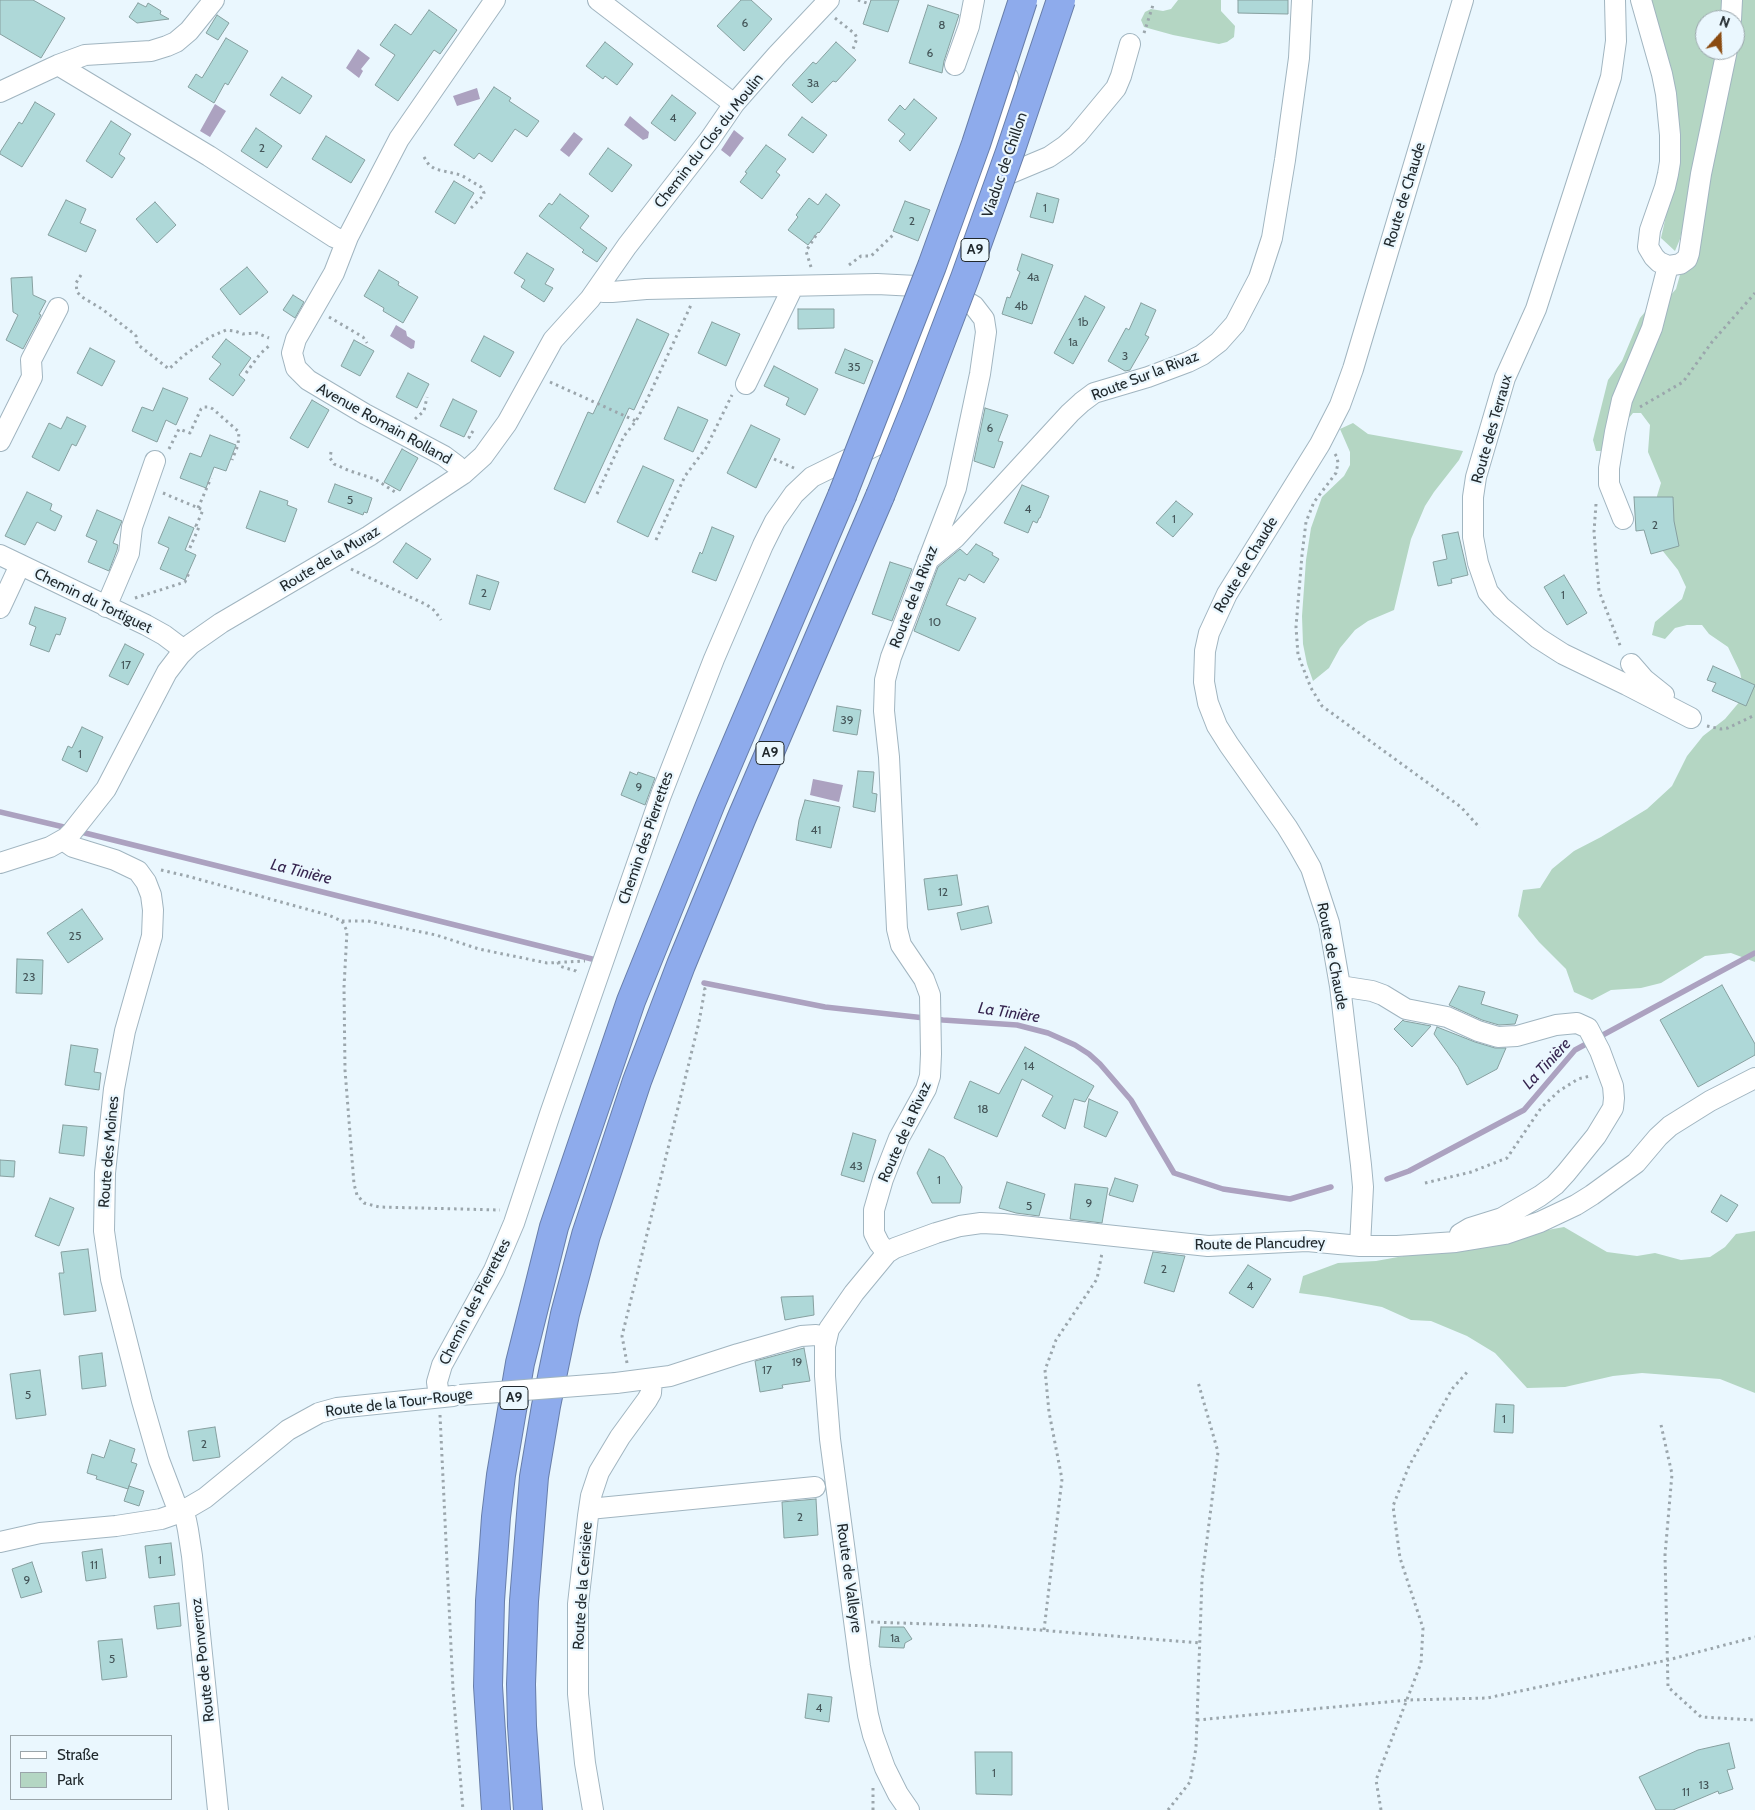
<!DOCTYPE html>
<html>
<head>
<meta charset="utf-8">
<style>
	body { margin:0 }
	#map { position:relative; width:1755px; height:1810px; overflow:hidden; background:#eaf7fe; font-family:Cabin,sans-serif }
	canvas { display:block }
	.legend { position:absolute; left:10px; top:1735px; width:162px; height:65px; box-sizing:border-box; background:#eaf7fe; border:1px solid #9aa5aa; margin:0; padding:6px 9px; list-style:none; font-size:15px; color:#21292d }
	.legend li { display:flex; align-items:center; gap:10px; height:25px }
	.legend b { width:25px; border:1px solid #9aa5aa }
	.north { position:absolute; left:1695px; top:10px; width:50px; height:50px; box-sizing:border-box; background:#eaf7fe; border:1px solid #9aa5aa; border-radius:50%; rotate:20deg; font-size:14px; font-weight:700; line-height:20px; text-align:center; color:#21292d }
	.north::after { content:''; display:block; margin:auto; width:18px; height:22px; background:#8a4b11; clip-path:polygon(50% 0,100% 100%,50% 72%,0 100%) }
</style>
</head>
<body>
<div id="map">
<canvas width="1755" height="1810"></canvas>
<ul class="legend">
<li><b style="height:6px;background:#fff"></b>Straße</li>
<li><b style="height:14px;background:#b4d6c3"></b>Park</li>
</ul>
<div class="north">N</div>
</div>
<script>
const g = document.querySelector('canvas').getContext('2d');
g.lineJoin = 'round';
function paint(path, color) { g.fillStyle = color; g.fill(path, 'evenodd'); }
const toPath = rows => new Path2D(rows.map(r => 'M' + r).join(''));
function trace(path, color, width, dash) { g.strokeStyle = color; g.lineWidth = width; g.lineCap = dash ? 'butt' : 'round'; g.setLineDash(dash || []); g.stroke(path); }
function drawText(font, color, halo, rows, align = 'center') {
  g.font = font + ' Cabin,sans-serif'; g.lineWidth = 4.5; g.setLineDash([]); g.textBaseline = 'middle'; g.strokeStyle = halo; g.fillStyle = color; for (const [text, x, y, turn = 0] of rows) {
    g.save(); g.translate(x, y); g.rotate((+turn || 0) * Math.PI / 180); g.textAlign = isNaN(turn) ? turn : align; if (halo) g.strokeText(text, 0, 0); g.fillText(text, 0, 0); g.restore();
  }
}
const green = toPath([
	[1178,0,1221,0,1221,11,1235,26,1234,37,1227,42,1219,44,1173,35,1144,27,1141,20,1145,12,1151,9,1163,11,1171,9],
	[1648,0,1721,0,1721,20,1705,20,1705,50,1720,50,1680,239,1675,251,1661,238,1681,149,1676,100],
	[1739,0,1755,0,1755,962,1731,953,1705,956,1661,983,1641,988,1611,990,1592,1000,1574,992,1566,969,1539,942,1518,916,1523,890,1540,888,1552,869,1574,851,1601,837,1647,809,1672,786,1687,756,1703,736,1725,719,1741,700,1742,682,1740,672,1728,647,1709,634,1702,625,1687,625,1675,628,1665,639,1652,635,1655,622,1682,599,1686,587,1678,570,1662,550,1657,510,1657,496,1661,483,1648,452,1650,425,1641,413,1633,413,1615,435,1604,451,1596,451,1593,440,1608,380,1622,361,1640,318,1645,312,1669,297,1676,289,1680,275,1686,272,1701,223,1735,50,1735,29],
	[1353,423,1368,434,1463,451,1459,460,1434,492,1425,506,1411,539,1394,610,1368,621,1355,630,1340,648,1329,668,1313,681,1307,664,1303,644,1302,616,1306,560,1311,528,1322,497,1344,476,1350,465,1350,452,1340,429],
	[1564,1227,1607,1252,1637,1256,1655,1253,1681,1260,1710,1257,1725,1247,1736,1234,1755,1231,1755,1393,1720,1379,1642,1373,1613,1376,1565,1387,1527,1388,1495,1353,1467,1336,1431,1321,1411,1320,1382,1307,1328,1297,1299,1293,1303,1276,1338,1263,1376,1261]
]);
const water = toPath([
	[358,49,370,58,361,69,363,71,359,78,346,68],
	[477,88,480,99,457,106,453,96],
	[215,104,226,111,210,137,200,131],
	[630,116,649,132,648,138,643,140,624,125],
	[734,130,744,138,730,157,721,150],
	[574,132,583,139,569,157,560,150],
	[396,325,406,331,407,336,415,341,414,348,411,349,390,336],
	[813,779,843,785,839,802,810,795]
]);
const stream = toPath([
	[0,812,68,828],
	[77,831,596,960],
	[704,983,825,1007,943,1020,1017,1025,1048,1033,1075,1045,1089,1054,1100,1064,1131,1100,1174,1173,1223,1189,1290,1199,1331,1187],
	[1387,1179,1409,1171,1524,1110,1575,1050,1755,953]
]);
const building = toPath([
	[0,0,33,0,65,18,41,58,0,34,0,0],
	[741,0,751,0,772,19,744,51,717,26,741,0],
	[871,0,899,0,888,32,863,24,871,0],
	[1238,0,1288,0,1288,14,1238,13,1238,0],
	[138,3,146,7,148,3,161,11,160,14,169,19,137,23,129,17,138,3],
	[928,5,959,15,944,61,942,73,909,63,928,5],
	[429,10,457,30,440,54,434,50,398,101,375,85,395,55,380,45,395,24,411,35,429,10],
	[217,15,229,23,218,40,206,33,217,15],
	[226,38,248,51,228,85,225,83,214,103,188,87,196,74,202,78,226,38],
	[605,42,633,64,617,85,605,76,603,79,586,66,605,42],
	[836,42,856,60,836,82,833,81,812,103,792,85,813,62,816,64,836,42],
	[282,77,312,96,300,114,270,95,282,77],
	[494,87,511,98,509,101,539,121,527,137,515,129,492,162,479,153,474,159,454,145,494,87],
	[672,95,696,113,675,141,651,123,672,95],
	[914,99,937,118,910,151,899,141,905,134,888,120,900,105,905,110,914,99],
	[35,102,55,114,22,167,0,154,0,152,19,122,22,124,35,102],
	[802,117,827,135,813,153,788,135,802,117],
	[111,121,131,134,119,154,125,158,112,178,86,161,111,121],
	[256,128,282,146,267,168,241,151,256,128],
	[326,136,365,160,351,183,312,159,326,136],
	[766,145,786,159,776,172,780,175,762,199,740,182,747,173,745,172,766,145],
	[608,148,632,165,612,192,589,174,608,148],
	[454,181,474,193,455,224,435,212,454,181],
	[1037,193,1059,199,1053,223,1030,217,1037,193],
	[560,194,589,216,580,228,607,248,597,262,582,252,584,250,539,216,549,203,552,205,560,194],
	[826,194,840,205,819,233,818,232,808,245,788,230,798,217,796,215,809,198,818,205,826,194],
	[66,200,86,209,80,223,96,230,86,252,48,235,66,200],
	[905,201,930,210,918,241,893,231,905,201],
	[155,202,176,225,157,243,136,219,155,202],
	[527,253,554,269,545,284,553,288,544,302,521,287,525,280,514,273,527,253],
	[1022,254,1053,265,1032,324,1002,314,1007,297,1010,298,1020,272,1017,270,1022,254],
	[247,267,268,292,240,315,220,289,247,267],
	[379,270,399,282,398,285,418,297,403,323,383,311,384,308,364,296,379,270],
	[32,277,33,295,46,301,39,314,41,315,23,349,6,340,18,315,13,312,11,278,32,277],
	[293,295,304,302,295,318,283,310,293,295],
	[1085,296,1105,307,1073,364,1054,353,1085,296],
	[1141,303,1156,310,1145,335,1149,337,1130,370,1125,371,1108,361,1126,328,1129,330,1141,303],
	[798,309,834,309,834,328,798,329,798,309],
	[637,319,669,334,634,410,629,408,585,503,554,489,588,412,593,414,637,319],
	[712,322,740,334,726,366,698,353,712,322],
	[484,336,514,352,500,377,471,361,484,336],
	[226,339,251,358,239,375,245,380,233,396,209,379,221,364,212,357,226,339],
	[354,340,374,351,360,376,341,366,354,340],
	[90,348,115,361,102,386,77,373,90,348],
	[845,349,873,361,864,384,835,373,845,349],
	[774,366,818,389,805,415,786,405,789,398,764,386,774,366],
	[408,373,429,384,417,408,396,397,408,373],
	[163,388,188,398,176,425,166,420,157,442,132,431,142,407,153,411,163,388],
	[453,399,477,411,464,437,440,426,453,399],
	[312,400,329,410,308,448,290,438,312,400],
	[678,407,708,420,693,452,664,439,678,407],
	[985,408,1008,415,998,441,1003,442,994,468,974,461,985,408],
	[67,417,86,426,76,446,72,444,59,471,32,457,49,423,61,429,67,417],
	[751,425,780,439,756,488,727,473,751,425],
	[210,435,236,445,226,471,214,467,206,488,180,478,190,453,201,457,210,435],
	[402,449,418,458,400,491,384,482,402,449],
	[643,466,674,480,648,537,617,522,643,466],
	[335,484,372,498,367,513,364,512,363,515,328,502,335,484],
	[1022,485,1049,496,1040,518,1039,518,1037,523,1033,521,1028,533,1004,523,1022,485],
	[260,491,288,501,287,505,297,509,285,542,246,528,260,491],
	[27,492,52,504,50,510,62,516,55,531,37,522,25,545,5,536,27,492],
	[1634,497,1673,497,1674,521,1679,546,1651,554,1644,530,1636,531,1634,497],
	[1176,501,1193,514,1173,537,1156,523,1176,501],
	[97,510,122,521,113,543,118,545,117,550,109,571,88,562,97,541,86,536,97,510],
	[169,517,194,528,185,550,196,555,185,580,160,569,169,548,158,543,169,517],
	[712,527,734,536,716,581,692,572,700,552,702,554,712,527],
	[1458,532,1468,575,1451,579,1452,583,1438,586,1433,562,1447,559,1442,535,1458,532],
	[406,543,431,559,417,579,393,562,406,543],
	[976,544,993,553,992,555,999,559,984,583,969,574,965,581,959,578,946,605,976,618,959,651,914,631,938,567,960,549,967,555,976,544],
	[890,562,912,569,892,621,872,614,890,562],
	[477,575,499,582,490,610,469,604,477,575],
	[1564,575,1587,613,1567,625,1544,587,1564,575],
	[35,607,66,618,60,635,56,634,49,652,30,645,36,627,29,624,35,607],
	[125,644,144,654,128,685,109,676,125,644],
	[1713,666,1755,685,1746,706,1712,691,1716,683,1707,680,1713,666],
	[837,706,861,710,857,735,833,731,837,706],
	[82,727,103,737,87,772,62,760,68,746,72,748,82,727],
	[858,771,874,772,872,793,877,794,875,812,853,807,858,771],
	[630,772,637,775,638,772,655,778,645,805,621,795,630,772],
	[805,800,840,807,831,848,796,840,799,820,805,800],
	[957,875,962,905,928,910,924,879,957,875],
	[988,906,992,923,961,930,957,913,988,906],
	[82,909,103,939,68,963,47,933,82,909],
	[17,959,43,960,42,994,16,993,17,959],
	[1722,985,1755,1044,1755,1055,1698,1087,1660,1020,1722,985],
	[1459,986,1485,992,1481,1004,1518,1015,1515,1024,1499,1025,1482,1020,1449,1005,1459,986],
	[1403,1020,1404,1021,1431,1026,1412,1047,1394,1029,1403,1020],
	[1437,1027,1475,1042,1495,1048,1506,1048,1497,1069,1467,1085,1458,1067,1434,1034,1437,1027],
	[71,1045,98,1049,94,1072,101,1073,99,1090,65,1085,71,1045],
	[1025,1047,1094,1086,1085,1102,1074,1099,1065,1129,1042,1116,1053,1096,1022,1079,997,1137,954,1118,970,1081,999,1094,1025,1047],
	[1089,1099,1118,1112,1106,1137,1084,1127,1089,1099],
	[63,1125,87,1127,84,1156,59,1153,63,1125],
	[853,1133,876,1140,864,1182,841,1175,853,1133],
	[929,1149,944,1157,962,1187,960,1203,932,1203,917,1173,929,1149],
	[0,1160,15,1161,14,1177,0,1176,0,1160],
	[1115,1178,1138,1185,1133,1202,1109,1195,1115,1178],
	[1007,1182,1045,1194,1039,1216,1016,1213,999,1208,1007,1182],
	[1075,1184,1108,1188,1102,1223,1070,1219,1075,1184],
	[1721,1195,1738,1205,1727,1222,1711,1212,1721,1195],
	[50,1198,74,1208,59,1246,35,1236,50,1198],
	[88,1249,96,1311,64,1315,59,1273,64,1273,61,1252,88,1249],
	[1153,1252,1185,1256,1174,1292,1144,1283,1153,1252],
	[1248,1265,1271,1279,1253,1308,1229,1293,1248,1265],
	[813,1296,814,1315,785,1320,781,1297,813,1296],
	[804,1348,810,1381,782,1385,783,1388,760,1392,755,1361,804,1348],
	[102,1353,106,1386,82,1389,79,1356,102,1353],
	[40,1370,46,1415,16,1419,10,1374,40,1370],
	[1496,1404,1514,1405,1513,1433,1494,1432,1496,1404],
	[215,1427,220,1457,193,1461,188,1431,215,1427],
	[110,1440,135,1449,131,1462,137,1464,128,1489,96,1479,97,1476,87,1473,92,1454,104,1458,110,1440],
	[129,1486,144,1491,139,1506,124,1501,129,1486],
	[816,1499,818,1535,784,1538,782,1502,816,1499],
	[171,1543,175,1575,149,1578,145,1546,171,1543],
	[102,1549,106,1578,86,1581,82,1552,102,1549],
	[32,1562,42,1592,21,1598,12,1569,32,1562],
	[179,1603,181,1626,157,1629,154,1606,179,1603],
	[881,1627,904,1627,912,1639,905,1643,904,1648,879,1647,881,1627],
	[122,1639,127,1677,102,1680,98,1641,122,1639],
	[808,1694,832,1697,829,1722,805,1718,808,1694],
	[1729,1743,1735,1768,1727,1770,1733,1789,1719,1794,1718,1791,1673,1810,1656,1810,1639,1777,1698,1750,1729,1743],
	[975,1752,1012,1752,1012,1795,976,1794,975,1752]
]);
const path = toPath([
	[858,0,867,3],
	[835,18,855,34,857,38,852,52],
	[1144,33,1153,5],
	[424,157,429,165,435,169,461,175,481,187,484,193,483,196,471,208],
	[849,265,861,256,871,256,894,234],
	[811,267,806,251,817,234],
	[81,275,76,283,77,292,82,297,102,309,133,333,136,336,137,344,169,369,183,356,210,337,226,330,235,331,243,334,257,333,269,338],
	[329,317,363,337,367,343],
	[246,373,260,354,270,345],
	[550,382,636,421],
	[1640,407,1683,382,1712,342,1755,293],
	[415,419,424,411,427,397],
	[473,431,469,437,473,440],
	[169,449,179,429,190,433,201,409,203,407,209,407,213,409,239,432,238,445,232,460],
	[331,452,330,458,334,464,350,471,375,479,398,494],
	[1335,454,1337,457,1338,463,1336,473,1314,502,1306,522,1302,555,1296,627,1298,655,1311,688,1322,706,1461,807,1480,828],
	[774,459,794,468],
	[163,493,203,510,196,526,199,527,189,550],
	[597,494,624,436,636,421,646,402,691,305],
	[1596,504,1594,532,1599,591,1621,648],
	[198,508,211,478],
	[656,540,685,476,706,448,732,395],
	[351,569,427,605,435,611,441,620],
	[135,598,185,582,189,573],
	[1707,726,1721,729,1728,728,1755,715],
	[161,870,187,876,328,915,342,921,347,931,344,987,345,1070,354,1184,357,1195,364,1203,379,1207,500,1210],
	[342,921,368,921,436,935,479,949,547,963,585,961],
	[558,962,559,966,576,971,579,974],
	[1425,1183,1471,1172,1507,1158,1541,1108,1559,1091,1578,1079,1590,1076],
	[627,1363,622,1336,699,1022,705,989,702,988],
	[440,1415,453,1689,463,1810],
	[1661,1425,1672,1474,1665,1555,1668,1687,1701,1717,1755,1720],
	[871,1622,989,1626,1200,1643],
	[1044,1630,1062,1479,1049,1412,1045,1370,1056,1340,1097,1279,1102,1253],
	[1197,1720,1408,1700,1487,1698,1668,1660,1755,1637],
	[873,1788,873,1810],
	[1168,1810,1190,1782,1196,1748,1202,1579,1218,1452,1198,1382],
	[1381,1810,1376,1780,1421,1663,1423,1628,1400,1558,1393,1506,1409,1466,1452,1389,1469,1370]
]);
const minor = toPath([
	[598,0,734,104],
	[1615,0,1616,41,1611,77,1536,309,1505,378,1476,477,1473,497,1473,537,1478,563,1488,592,1501,607,1538,638,1563,654,1627,685,1691,718],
	[1641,0,1662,74,1666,94,1670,135,1670,162,1668,174,1665,187,1650,230,1648,247,1654,257,1659,262,1668,266,1680,264,1687,259,1689,253,1701,174,1727,50],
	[1731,20,1732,0],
	[58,65,209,156,334,237,346,242],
	[955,65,969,26,974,0],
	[0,92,58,65,85,55,151,51,167,46,176,42,189,31,214,0],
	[994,180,1049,157,1065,146,1077,135,1116,88,1121,76,1130,44],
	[597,289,603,292,612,292,646,289,877,284,916,286,954,294,974,306,984,319,986,332,980,374,956,488,891,657,885,680,884,711,889,757,897,929,901,945,924,979,930,995,931,1054,930,1076,926,1089,899,1138,883,1179,874,1210,874,1233,879,1243,887,1253],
	[746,384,793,287],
	[0,441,32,377,31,360,58,308],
	[463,474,456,465,444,456,365,414,308,380,296,368,292,353,296,339,334,273,348,237,399,139,495,0],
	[1623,519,1609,484,1609,468,1615,432,1622,400,1652,328,1668,266],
	[0,555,146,625,164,635,184,650],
	[928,560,955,538,1070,413,1082,402,1094,393,1148,377,1188,362,1202,355,1219,342,1235,324,1259,278,1272,238,1285,160,1299,58,1302,0],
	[106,607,129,553,132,527,155,461],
	[0,608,20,565],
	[1631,664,1644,679,1664,695],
	[63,840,73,847,115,860,138,871,146,882,151,895,153,910,152,936,125,1031,114,1089,105,1173,104,1231,111,1279,142,1401,159,1460,175,1502,186,1520,188,1530,192,1556,218,1810],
	[0,863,50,847,66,838,72,832,106,789,167,672,180,655,191,644,221,623,369,536,463,474,483,456,507,423,553,340,590,299,627,246,710,139,734,104,777,55,829,0],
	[1340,986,1372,991,1383,995,1406,1009,1447,1017,1478,1031,1498,1037,1517,1036,1556,1025,1577,1023,1588,1028,1600,1051,1613,1086,1614,1098,1613,1108,1596,1136,1566,1173,1555,1185,1540,1196,1502,1218,1470,1228,1460,1234],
	[1360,1246,1363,1187,1361,1165,1340,986,1329,923,1311,868,1298,845,1287,827,1229,745,1217,726,1208,703,1204,682,1205,651,1209,633,1227,594,1320,444,1340,405,1353,369,1463,0],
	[616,1383,670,1376,738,1354,801,1336,816,1335,826,1337],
	[439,1397,437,1382,442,1365,494,1270,514,1223,550,1114,661,795,714,659,763,545,775,521,794,494,812,477,885,441,1002,112,1008,77],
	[589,1509,815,1487],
	[0,1542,40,1533,116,1526,161,1519,181,1512,205,1498,288,1430,319,1413,337,1408,453,1396],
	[593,1810,585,1763,578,1694,578,1604,588,1516,591,1496,599,1472,620,1437,647,1400,651,1393,652,1379],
	[909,1810,898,1794,885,1768,873,1735,868,1715,860,1666,830,1439,825,1376,825,1346,829,1329,854,1293,887,1253,895,1248,936,1233,960,1226,981,1223,1003,1224,1208,1246,1307,1241,1360,1246,1397,1246,1456,1242,1505,1234,1540,1222,1576,1205,1592,1195,1636,1163,1658,1137,1670,1126,1710,1101,1755,1078]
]);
const highway = toPath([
	[496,1810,488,1686,490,1601,496,1517,501,1475,520,1363,554,1227,631,1001,711,803,842,496],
	[528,1810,522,1726,521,1684,524,1601,534,1477,546,1406,565,1314,586,1235,637,1081,681,965,742,817,880,496]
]);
const minorBridge = toPath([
	[460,1395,616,1383]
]);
const highwayBridge = toPath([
	[842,496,932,266,976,144,1023,0],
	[880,496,917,404,965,278,1010,152,1061,0]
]);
const numberNames = [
	["6",745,23],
	["8",942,25],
	["6",930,53],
	["3a",813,83],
	["4",673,118],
	["2",262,148],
	["1",1045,208],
	["2",912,221],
	["4a",1033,277],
	["4b",1021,306],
	["1b",1083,322],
	["1a",1073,342],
	["3",1125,356],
	["35",854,367],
	["6",990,428],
	["5",350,500],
	["4",1028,509],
	["1",1174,519],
	["2",1655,525],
	["2",484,593],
	["1",1563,595],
	["10",935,622],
	["17",126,665],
	["39",847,720],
	["1",80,754],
	["9",639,787],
	["41",816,830],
	["12",943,892],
	["25",75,936],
	["23",29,977],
	["14",1029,1066],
	["18",983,1109],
	["43",856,1166],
	["1",939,1180],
	["9",1089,1203],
	["5",1029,1206],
	["2",1164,1269],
	["4",1250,1286],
	["19",797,1362],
	["17",767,1370],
	["5",28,1395],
	["1",1504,1419],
	["2",204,1444],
	["2",800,1517],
	["1",160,1560],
	["11",94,1565],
	["9",27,1580],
	["1a",895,1638],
	["5",112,1659],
	["4",819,1708],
	["1",994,1773],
	["13",1704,1785],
	["11",1686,1792]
];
const shields = [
	[975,250,28],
	[770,753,28],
	[514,1398,28]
];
const shieldNames = [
	["A9",975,250],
	["A9",770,753],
	["A9",514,1398]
];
const streetNames = [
	["Chemin du Clos du Moulin",709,141,-52],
	["Viaduc de Chillon",1005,165,-71],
	["Route de Chaude",1405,195,-73],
	["Route Sur la Rivaz",1145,376,-21],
	["Avenue Romain Rolland",384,424,29],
	["Route des Terraux",1492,429,-74],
	["Route de la Muraz",330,559,-31],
	["Route de Chaude",1246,565,-59],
	["Route de la Rivaz",914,597,-69],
	["Chemin du Tortiguet",93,601,26],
	["Chemin des Pierrettes",646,838,-71],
	["Route de Chaude",1332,956,79],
	["Route de la Rivaz",905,1132,-66],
	["Route des Moines",109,1152,-85],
	["Route de Plancudrey",1260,1244,-1],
	["Chemin des Pierrettes",475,1302,-63],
	["Route de la Tour-Rouge",399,1403,-7],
	["Route de Valleyre",849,1578,82],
	["Route de la Cerisière",583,1586,-86],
	["Route de Ponverroz",203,1660,-96]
];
const waterNames = [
	["La Tinière",301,872,14],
	["La Tinière",1009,1013,9],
	["La Tinière",1547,1064,-47]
];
paint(green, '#b4d6c3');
paint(water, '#aca2c0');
trace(stream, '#aca2c0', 5.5);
paint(building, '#aed8d8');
trace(building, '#87a0a0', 1);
trace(minor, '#a1b5c0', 22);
trace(highway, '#687ea9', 30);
trace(path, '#9ba6ac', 3, [2.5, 4]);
trace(minor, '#fff', 20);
trace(highway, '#8eabec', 28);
trace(minorBridge, '#a1b5c0', 22, []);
trace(highwayBridge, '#687ea9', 30, []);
trace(minorBridge, '#fff', 20);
trace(highwayBridge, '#8eabec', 28);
drawText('12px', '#445558', null, numberNames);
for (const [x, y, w] of shields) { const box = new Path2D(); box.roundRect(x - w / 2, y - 11.5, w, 23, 4); g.fillStyle = '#eaf7fe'; g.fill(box); trace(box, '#21292d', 1); }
drawText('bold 14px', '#21292d', null, shieldNames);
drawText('15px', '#21292d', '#eaf7fe', streetNames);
drawText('italic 16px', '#372650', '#eaf7fe', waterNames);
</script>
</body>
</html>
